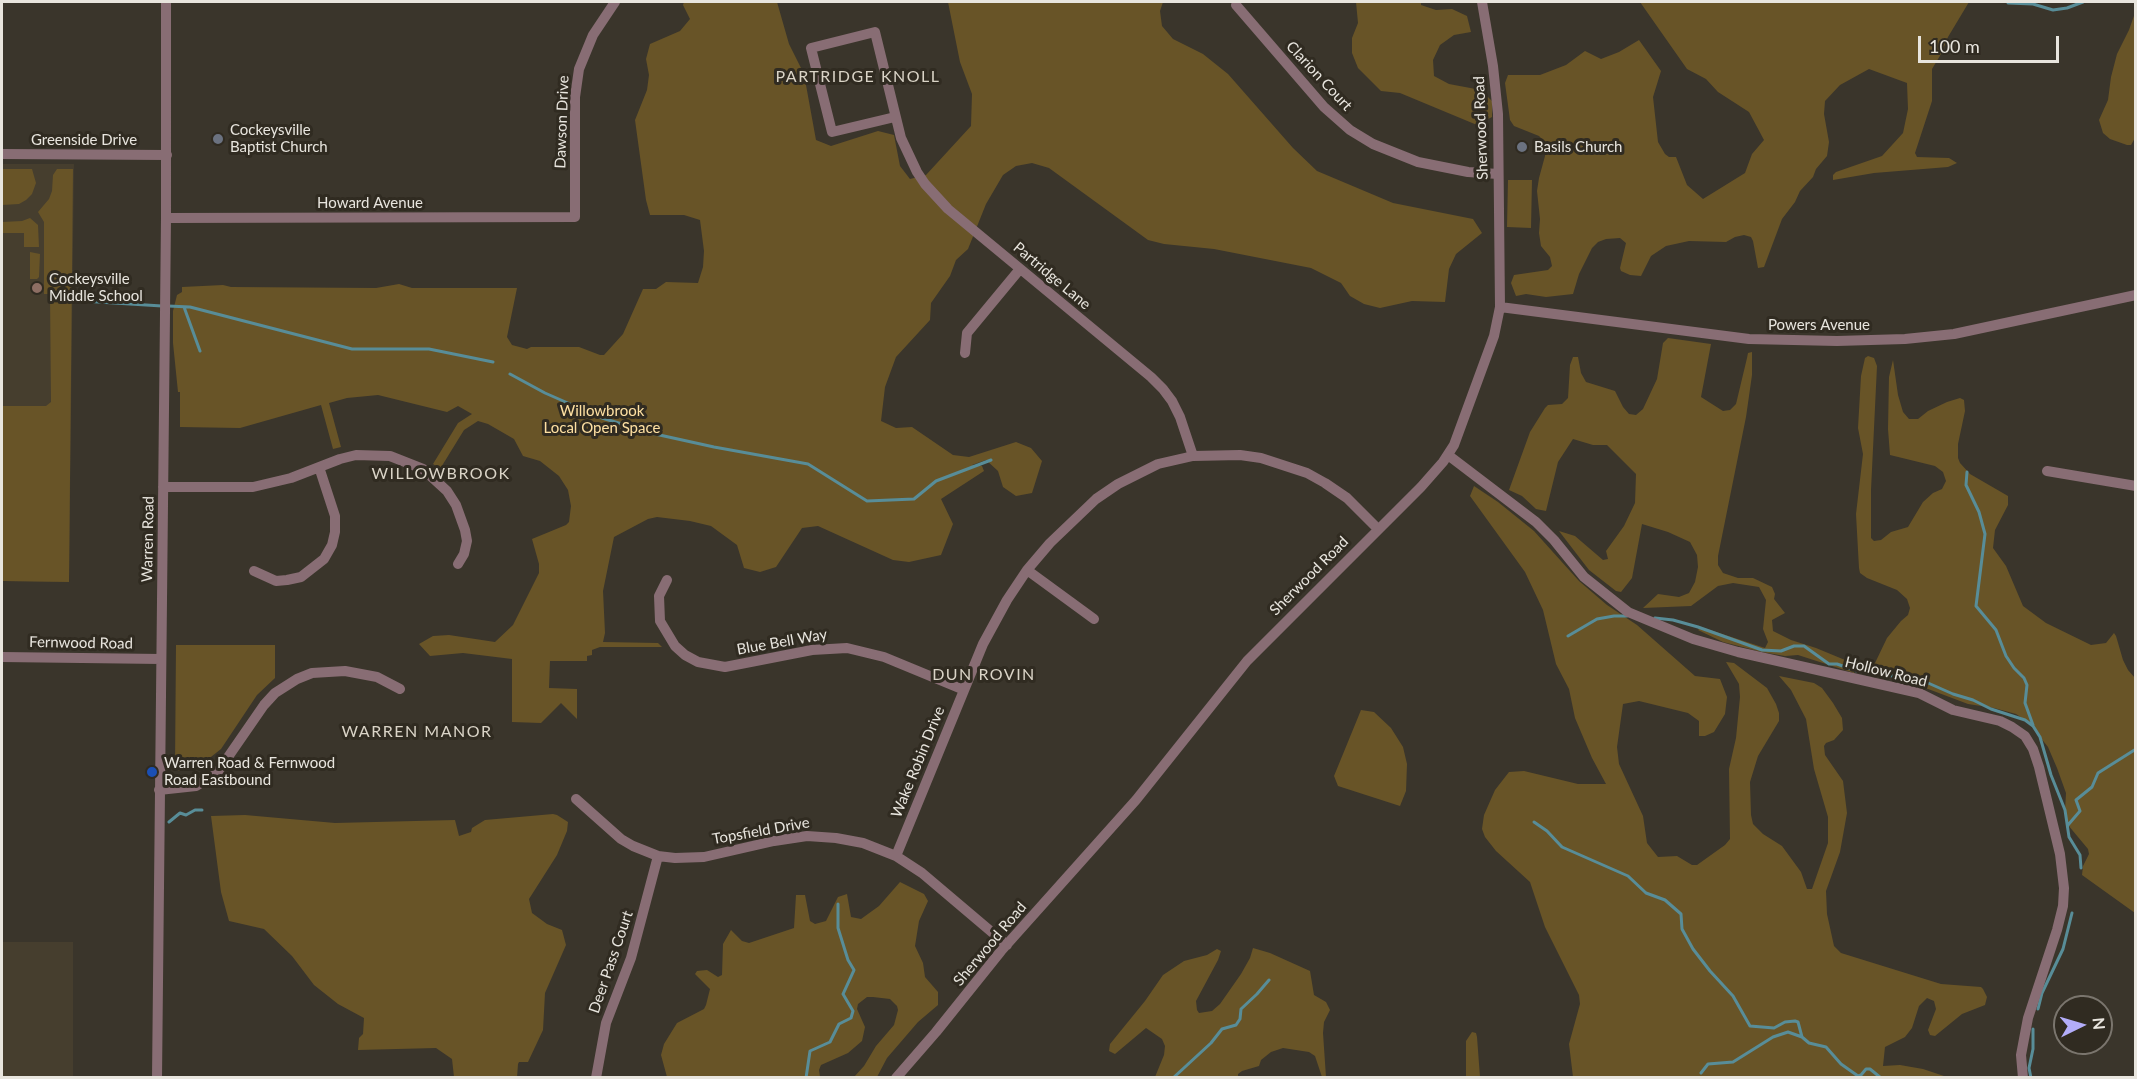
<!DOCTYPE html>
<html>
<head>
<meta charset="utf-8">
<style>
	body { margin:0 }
	#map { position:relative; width:2137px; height:1079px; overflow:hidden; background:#3a352b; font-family:Lato,sans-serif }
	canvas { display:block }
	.frame { position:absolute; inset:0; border:3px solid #e8e5de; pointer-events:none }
	.north { position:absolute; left:2053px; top:995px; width:60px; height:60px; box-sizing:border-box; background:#302b21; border:2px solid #7a756d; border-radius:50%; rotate:85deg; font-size:16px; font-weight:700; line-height:24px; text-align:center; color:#e8e5de }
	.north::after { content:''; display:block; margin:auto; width:21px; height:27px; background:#b3adf9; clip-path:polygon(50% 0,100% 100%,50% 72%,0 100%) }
	.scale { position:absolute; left:1918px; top:36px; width:141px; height:27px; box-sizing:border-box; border:3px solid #e8e5de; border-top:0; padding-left:8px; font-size:18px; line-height:21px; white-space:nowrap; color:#e8e5de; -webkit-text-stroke:4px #302b21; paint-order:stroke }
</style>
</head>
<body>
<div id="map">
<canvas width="2137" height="1079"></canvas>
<div class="frame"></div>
<div class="north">N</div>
<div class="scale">100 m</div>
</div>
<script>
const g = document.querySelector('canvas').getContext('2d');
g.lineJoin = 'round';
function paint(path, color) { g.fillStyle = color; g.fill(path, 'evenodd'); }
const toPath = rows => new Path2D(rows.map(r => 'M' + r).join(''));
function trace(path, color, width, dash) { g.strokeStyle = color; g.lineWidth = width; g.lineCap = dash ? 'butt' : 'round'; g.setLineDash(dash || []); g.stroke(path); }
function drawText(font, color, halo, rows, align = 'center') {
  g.font = font + ' Lato,sans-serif'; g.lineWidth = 6; g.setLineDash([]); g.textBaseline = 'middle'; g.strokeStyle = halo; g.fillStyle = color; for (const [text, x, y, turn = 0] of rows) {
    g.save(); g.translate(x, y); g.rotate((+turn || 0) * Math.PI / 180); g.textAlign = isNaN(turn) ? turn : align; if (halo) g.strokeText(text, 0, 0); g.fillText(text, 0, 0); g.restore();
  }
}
const built = toPath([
	[2,164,74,164,69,582,2,581],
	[2,942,73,942,73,1077,2,1077]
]);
const green = toPath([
	[684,2,777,2,789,44,804,74,816,140,831,146,878,131,894,135,900,166,910,179,926,175,971,126,972,94,960,62,948,2,1163,2,1160,11,1162,26,1173,39,1203,54,1228,74,1293,148,1317,171,1393,203,1473,219,1482,233,1456,254,1449,269,1445,302,1412,301,1380,308,1364,304,1350,296,1341,283,1311,268,1214,249,1164,244,1148,240,1049,168,1032,163,1016,166,1003,175,986,204,968,249,956,260,950,276,931,303,930,320,896,357,885,387,881,421,896,428,912,427,953,455,969,457,1016,442,1031,448,1042,461,1032,493,1016,496,1003,487,998,471,986,460,972,465,982,466,984,471,941,499,953,524,941,555,909,562,893,560,818,526,802,528,776,567,760,572,744,568,737,545,711,526,690,521,657,517,648,519,614,537,603,591,605,633,603,642,658,643,662,647,600,647,592,650,592,655,587,656,587,661,550,661,549,688,577,689,577,719,561,703,541,723,512,722,512,659,463,653,430,656,419,644,433,636,449,635,495,642,513,625,539,573,539,564,532,539,566,525,569,522,571,506,568,490,559,476,540,461,523,456,514,439,488,424,478,421,464,430,440,469,433,464,458,423,472,414,458,406,447,412,378,395,347,398,329,403,341,447,333,449,321,405,240,428,180,427,180,392,178,392,173,343,173,311,177,295,182,292,182,287,223,285,231,287,376,288,399,284,412,288,517,288,507,337,512,345,527,349,531,347,579,347,600,355,604,355,623,334,643,289,656,289,666,282,698,283,703,267,704,251,700,220,684,215,650,215,646,200,635,120,647,90,649,75,646,59,650,44,680,31,690,19,683,5],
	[1356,2,1421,2,1421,5,1436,10,1452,9,1467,16,1471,32,1454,35,1440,45,1433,60,1434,76,1449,84,1481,90,1492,101,1492,117,1477,125,1400,93,1381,91,1358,68,1352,53,1352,38,1358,23],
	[1640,2,1969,2,1948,37,1941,54,1932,69,1932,101,1915,153,1917,157,1949,158,1957,163,1948,167,1874,173,1833,180,1833,175,1836,172,1882,156,1903,133,1908,109,1907,83,1869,69,1840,85,1825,101,1824,114,1829,142,1827,156,1816,169,1813,177,1800,191,1795,202,1782,219,1764,267,1758,268,1753,241,1751,237,1744,235,1735,237,1726,242,1689,241,1666,246,1651,256,1641,276,1630,275,1621,271,1620,268,1626,243,1620,238,1606,239,1598,242,1592,248,1579,274,1573,294,1546,297,1526,294,1516,296,1511,283,1514,275,1548,270,1552,266,1550,257,1541,246,1539,233,1540,219,1537,191,1539,178,1545,156,1545,142,1539,136,1514,126,1510,120,1505,83,1508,75,1540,75,1566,65,1585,51,1601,59,1619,52,1639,40,1661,71,1653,97,1658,142,1665,154,1669,157,1676,157,1687,185,1703,199,1745,173,1752,154,1764,140,1749,112,1718,92,1706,79,1687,69],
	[2135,13,2135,138,2131,145,2127,145,2110,139,2103,133,2099,120,2108,100,2111,77,2117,54,2129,30],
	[2,169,32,169,36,183,32,194,26,200,19,204,2,205],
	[57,169,73,169,69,582,2,581,2,406,46,406,51,402,50,294,44,294,44,222,38,212,49,199,52,191,53,175],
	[1508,180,1532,180,1531,228,1507,227],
	[30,218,38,225,39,247,24,247,24,233,2,233,2,222,22,221],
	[30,252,40,254,39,277,37,279,30,279],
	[1668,338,1711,344,1701,397,1723,411,1730,410,1736,404,1747,358,1748,353,1752,352,1752,375,1746,417,1718,556,1718,565,1723,573,1738,578,1753,578,1772,587,1775,594,1774,599,1785,613,1772,620,1773,631,1791,640,1816,648,1845,660,1856,661,1854,673,1798,655,1785,656,1762,652,1723,642,1698,630,1701,627,1765,648,1768,642,1763,629,1766,600,1759,587,1733,583,1718,586,1691,606,1643,608,1658,594,1679,597,1689,593,1695,582,1698,567,1697,555,1690,542,1668,532,1642,524,1632,578,1621,592,1616,591,1589,570,1559,531,1575,536,1603,560,1608,559,1606,551,1624,526,1635,503,1636,474,1607,445,1593,445,1573,439,1558,462,1546,511,1536,509,1522,496,1509,490,1530,432,1545,408,1548,405,1562,404,1568,398,1570,365,1573,357,1578,357,1581,373,1586,382,1615,391,1623,407,1629,414,1636,415,1643,409,1657,379,1663,343],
	[1868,356,1874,358,1877,366,1871,490,1871,538,1874,541,1881,540,1891,532,1908,527,1923,502,1933,493,1942,489,1946,481,1943,472,1935,466,1890,455,1888,429,1889,377,1893,360,1898,395,1903,412,1909,419,1918,419,1928,411,1947,402,1960,398,1964,400,1965,411,1958,444,1958,458,1960,463,1970,474,2008,496,2008,505,1995,530,1993,548,2006,566,2023,606,2046,623,2091,645,2106,643,2114,633,2116,636,2123,660,2128,670,2135,678,2136,782,2134,785,2136,800,2135,913,2082,875,2083,866,2089,854,2088,849,2068,825,2065,811,2066,793,2057,768,2048,747,2028,722,2016,714,1994,708,1968,704,1891,675,1865,674,1868,666,1875,663,1887,638,1901,621,1908,615,1910,608,1907,599,1897,590,1867,578,1860,573,1859,568,1856,514,1863,454,1858,428,1861,376,1865,358],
	[1474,486,1498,502,1534,531,1579,581,1607,605,1637,625,1695,676,1720,679,1727,697,1725,714,1714,732,1705,736,1699,736,1699,721,1688,713,1639,701,1623,704,1617,747,1619,764,1643,816,1647,843,1658,857,1677,856,1692,865,1697,865,1725,845,1730,839,1729,769,1736,738,1740,697,1739,684,1726,662,1734,663,1767,688,1776,704,1779,713,1779,721,1758,756,1750,782,1751,815,1753,824,1763,834,1782,846,1801,872,1807,889,1812,889,1828,843,1828,817,1814,769,1806,719,1791,690,1779,676,1814,683,1822,688,1833,703,1842,718,1843,730,1834,740,1826,743,1824,746,1825,755,1843,781,1847,813,1840,852,1826,891,1827,914,1834,946,1841,953,1941,984,1981,987,1983,989,1987,997,1985,1005,1962,1014,1935,1036,1930,1035,1928,1030,1936,1009,1934,1001,1927,998,1919,1006,1912,1028,1905,1037,1885,1047,1883,1066,1900,1065,1923,1069,1947,1077,1916,1076,1914,1078,1573,1077,1569,1044,1580,1004,1579,995,1545,927,1530,882,1496,851,1485,837,1482,829,1484,815,1495,790,1509,772,1524,771,1578,784,1606,784,1592,758,1575,718,1569,689,1556,664,1543,610,1525,572,1470,496],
	[176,645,275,645,275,678,257,695,221,749,202,764,179,771,175,766],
	[1361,710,1374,712,1391,728,1403,747,1407,764,1406,791,1400,806,1338,786,1334,776],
	[553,814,557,815,568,822,567,831,557,855,529,899,532,913,547,924,562,930,566,945,545,993,543,1030,528,1062,519,1062,518,1064,517,1078,454,1077,452,1059,436,1048,358,1050,359,1038,363,1034,364,1018,338,1004,314,985,292,956,264,929,229,921,221,892,211,816,245,815,335,823,455,820,459,836,471,832,472,828,485,820],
	[900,882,924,894,928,901,919,921,915,946,923,963,925,977,938,992,938,1005,918,1022,887,1058,877,1077,854,1077,864,1066,876,1046,894,1025,898,1010,897,1006,890,999,873,997,867,997,858,1004,857,1009,865,1027,862,1041,848,1053,821,1065,819,1070,820,1077,667,1077,661,1055,664,1044,677,1023,704,1009,706,1005,710,989,695,974,697,971,707,970,718,977,722,975,723,944,731,930,742,941,749,943,794,928,796,895,805,895,810,921,815,924,826,921,838,897,847,894,851,917,861,919,879,906],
	[1217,949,1221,951,1218,960,1196,1001,1197,1010,1199,1013,1212,1011,1220,1004,1241,974,1250,958,1253,948,1270,953,1310,971,1314,995,1326,1002,1330,1010,1324,1022,1323,1033,1326,1077,1322,1077,1315,1056,1309,1052,1283,1048,1271,1052,1261,1060,1259,1066,1242,1071,1238,1074,1238,1077,1155,1077,1164,1055,1165,1046,1162,1039,1146,1028,1115,1054,1109,1051,1110,1044,1145,1001,1163,975,1184,961,1207,955],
	[1472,1032,1476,1033,1477,1037,1480,1077,1466,1077,1466,1041]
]);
const stream = toPath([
	[2008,3,2033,4,2053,10,2067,8,2083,2],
	[50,299,162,306],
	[168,306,190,307,352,349,429,349,493,362],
	[184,307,200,351],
	[510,374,545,393,602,418,655,434,714,447,808,464,867,501,914,499,936,481,991,460],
	[1967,472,1966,485,1979,512,1985,534,1976,606,1996,630,2006,656,2014,668,2024,678,2027,685,2025,703,2033,725],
	[1655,618,1673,620,1698,627,1762,650,1781,651,1794,646,1804,646,1829,664,1837,664,1857,671],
	[1568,636,1597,619,1614,616,1627,616],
	[1867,673,1919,679,1953,694,1973,700,1991,709,2025,720,2033,726,2040,737,2051,775,2065,810,2069,837,2080,855,2081,868],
	[169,822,180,813,186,815,195,810,202,810],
	[1534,822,1547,831,1562,847,1628,876,1646,893,1665,900,1681,914,1682,929,1693,949,1710,971,1733,996,1750,1026,1774,1028,1785,1022,1795,1021,1798,1022,1802,1037],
	[2068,825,2080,811,2076,800,2092,787,2098,773,2136,749],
	[2038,1009,2042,993,2063,949,2072,913],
	[1701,1073,1708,1064,1733,1062,1773,1037,1788,1032,1802,1037,1809,1043,1826,1047,1841,1064,1858,1076,1861,1075,1866,1069,1870,1069,1881,1078],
	[806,1078,810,1051,830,1042,839,1024,851,1018,853,1011,843,994,854,970,848,960,838,928,838,904],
	[1173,1078,1211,1043,1222,1029,1236,1025,1240,1019,1241,1009,1257,994,1269,980],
	[2031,1078,2029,1068,2033,1049,2033,1029]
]);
const minor = toPath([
	[1236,5,1324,107,1350,130,1373,144,1418,162,1468,172,1498,174],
	[895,117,832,132,811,48,875,32,901,138,917,172,925,184,948,209,1151,377,1163,389,1172,401,1180,417,1193,456],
	[2,154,167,155],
	[166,218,575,217,575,97,579,69,593,35,615,2],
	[1500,307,1749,339,1837,341,1905,339,1954,334,2136,295],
	[965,353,967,333,1020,269],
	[1448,455,1536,522,1554,540,1584,577,1628,612,1693,639,1738,652,1919,693,1953,710,2000,721,2012,727,2025,736,2033,749,2039,767,2060,854,2064,888,2063,906,2057,930,2028,1018,2021,1055,2023,1078],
	[2047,471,2136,486],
	[163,487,253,487,291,478,340,459,356,455,390,456,423,469,447,491,456,505,465,530,467,541,464,554,458,564],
	[1027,570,1094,619],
	[254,571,276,581,287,580,301,577,324,559,332,545,335,532,335,516,319,467],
	[667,580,659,596,660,621,675,646,685,655,698,662,725,667,812,650,847,648,884,657,964,690],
	[2,657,161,659],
	[159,790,196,786,217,773,264,705,275,693,297,679,312,673,345,671,377,677,400,689],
	[576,799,621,839,633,846,658,856,675,858,704,857,774,841,807,836,836,838,863,843,896,856,922,873,1007,945],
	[896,856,983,644,1007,600,1027,570,1050,543,1096,499,1118,484,1158,464,1193,456,1240,455,1261,458,1307,473,1325,483,1347,498,1378,529],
	[157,1078,166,218,166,2],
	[596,1078,606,1023,631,958,658,856],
	[896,1078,936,1032,1001,951,1136,800,1247,661,1421,487,1443,462,1454,445,1494,336,1500,307,1498,114,1493,66,1482,2]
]);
const markers = [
	[218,139,6,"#6b7280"],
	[1522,147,6,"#6b7280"],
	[37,288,6,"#8d6e63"],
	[152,772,6,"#1a4fb4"]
];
const streetNames = [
	["Clarion Court",1319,76,47],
	["Dawson Drive",562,122,-88],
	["Sherwood Road",1481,128,-92],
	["Greenside Drive",84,140],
	["Howard Avenue",370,203],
	["Partridge Lane",1052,276,40],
	["Powers Avenue",1819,325],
	["Warren Road",148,539,-89],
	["Sherwood Road",1309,576,-45],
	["Blue Bell Way",782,642,-10],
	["Fernwood Road",81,643,1],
	["Hollow Road",1886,672,14],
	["Wake Robin Drive",918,762,-68],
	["Topsfield Drive",761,831,-10],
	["Sherwood Road",990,944,-50],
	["Deer Pass Court",611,962,-71]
];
const poiNames = [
	["Cockeysville",230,130],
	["Baptist Church",230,147],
	["Basils Church",1534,147],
	["Cockeysville",49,279],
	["Middle School",49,296],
	["Warren Road & Fernwood",164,763],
	["Road Eastbound",164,780]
];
const parkNames = [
	["Willowbrook",602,411],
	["Local Open Space",602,428]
];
const neighbourhoodNames = [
	["PARTRIDGE KNOLL",858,77],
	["WILLOWBROOK",441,474],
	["DUN ROVIN",984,675],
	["WARREN MANOR",417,732]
];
paint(built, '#463e2e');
paint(green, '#685427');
trace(stream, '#588d98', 3);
trace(minor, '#886d74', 10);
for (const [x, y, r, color] of markers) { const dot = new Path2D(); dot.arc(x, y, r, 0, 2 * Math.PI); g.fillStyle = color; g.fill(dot); trace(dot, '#302b21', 2); }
drawText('15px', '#e8e5de', '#302b21', streetNames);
drawText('15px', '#e8e5de', '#302b21', poiNames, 'left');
drawText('15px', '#fee0a2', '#302b21', parkNames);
g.letterSpacing = '1.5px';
drawText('16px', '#dad4c7', '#302b21', neighbourhoodNames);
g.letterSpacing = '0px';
</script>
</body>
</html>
